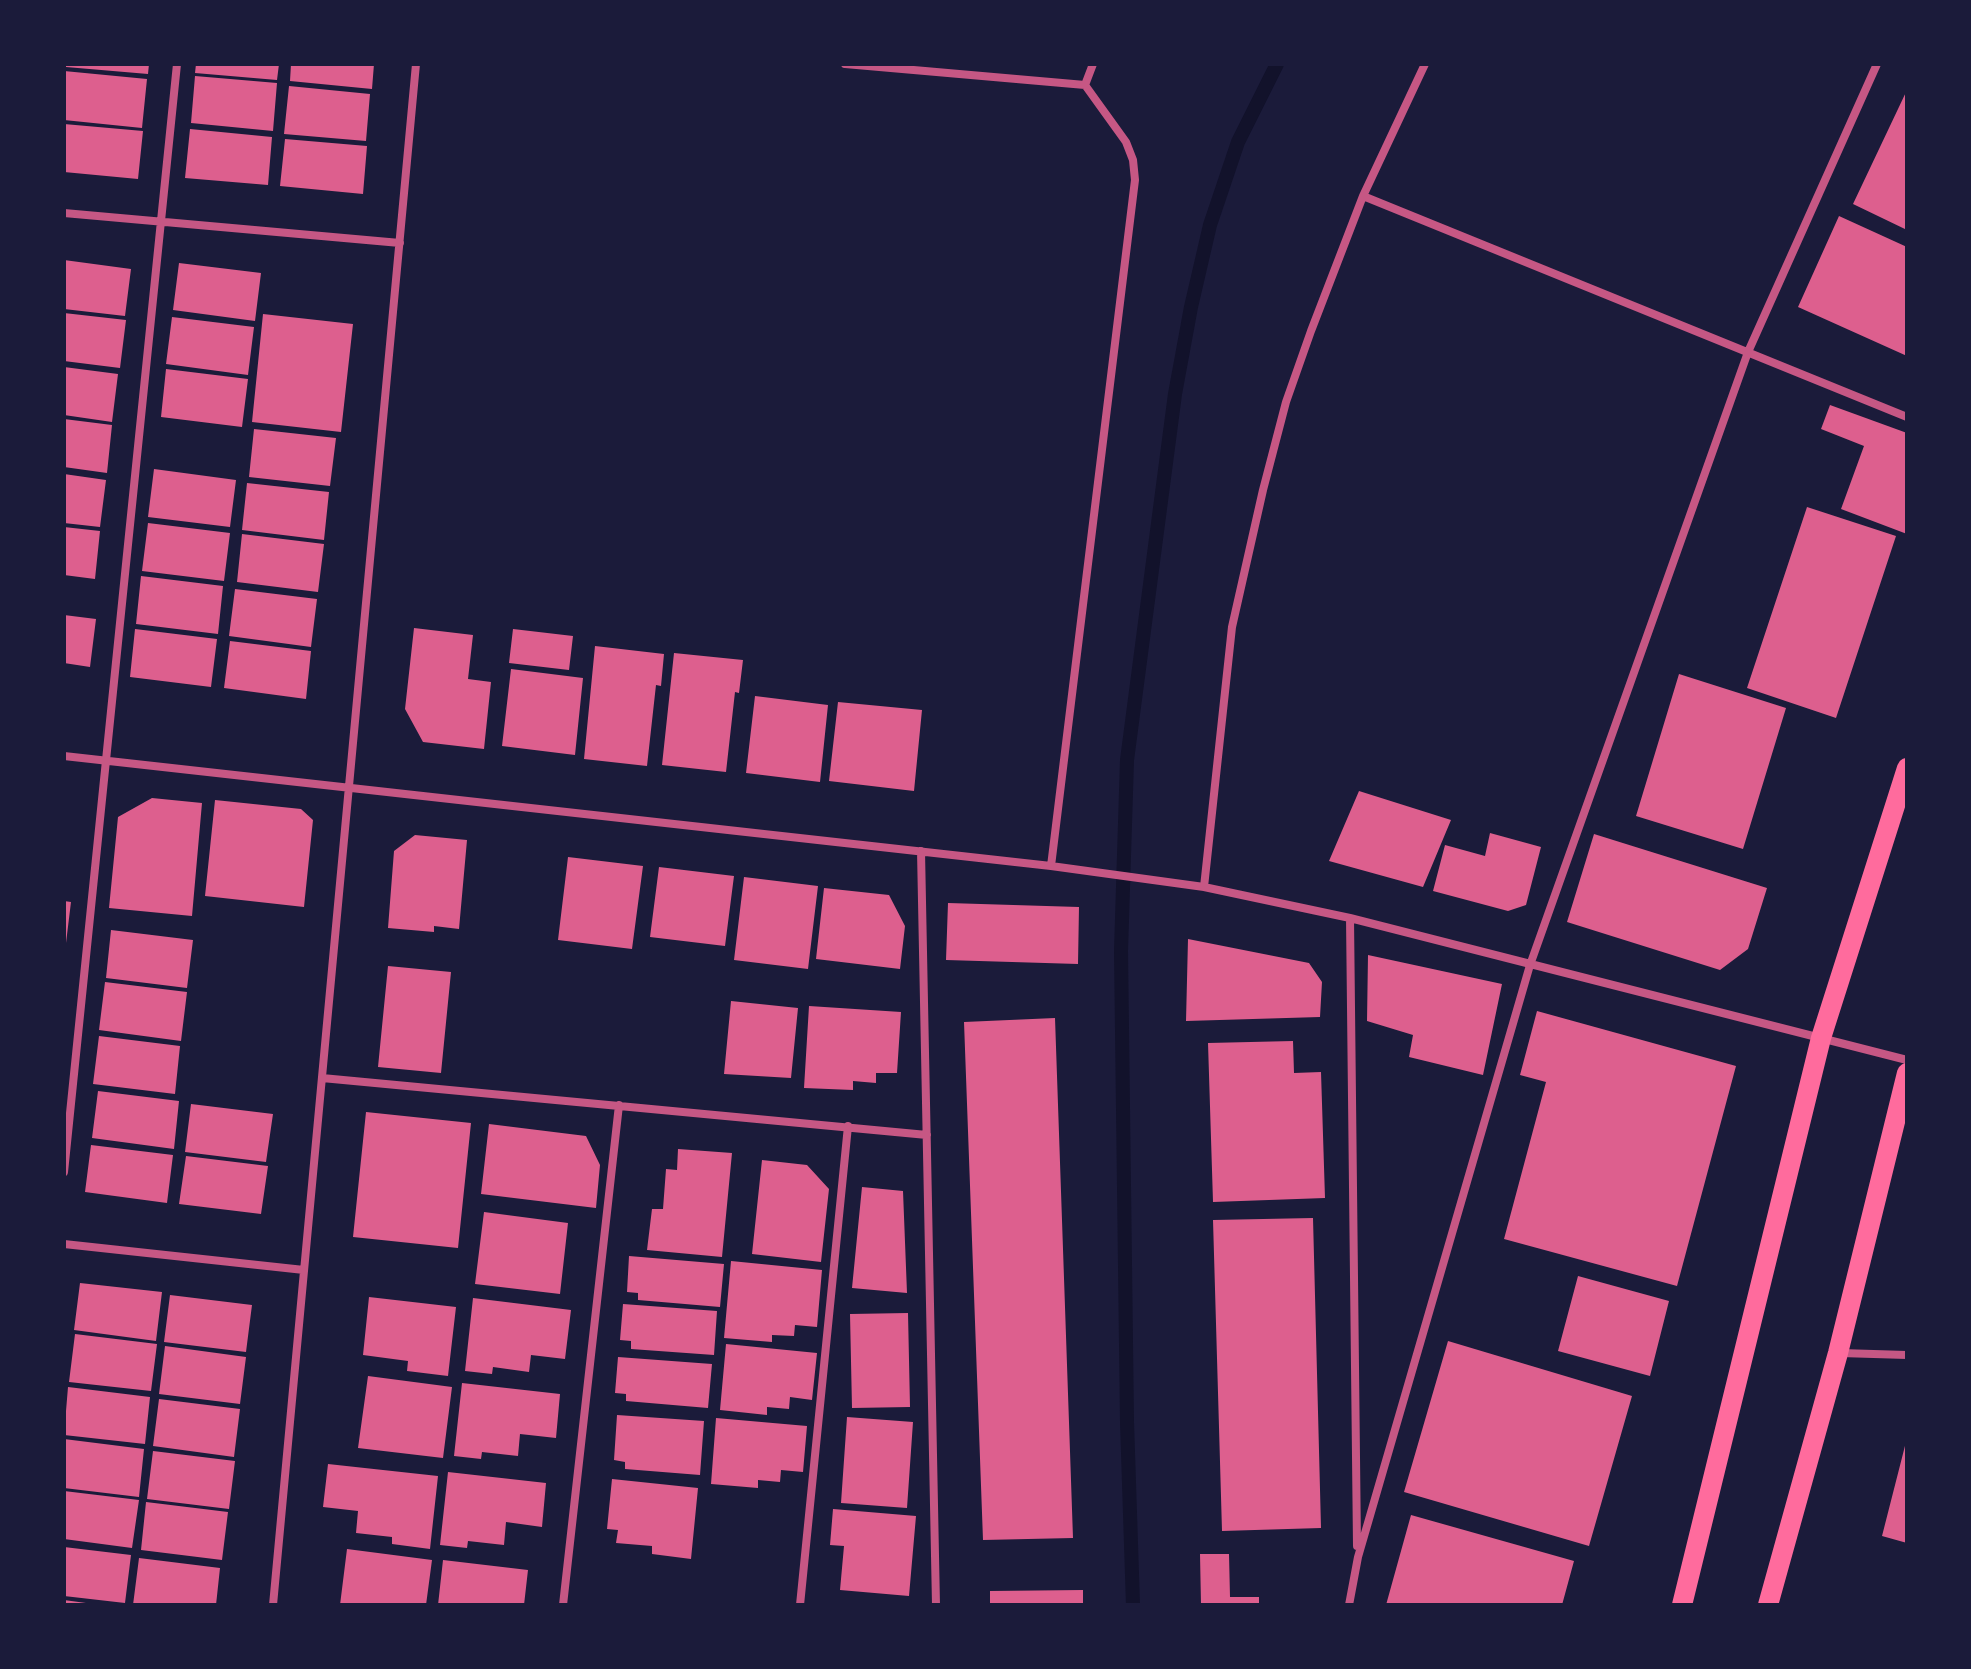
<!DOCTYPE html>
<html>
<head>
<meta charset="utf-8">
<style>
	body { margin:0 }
	#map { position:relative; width:1971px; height:1669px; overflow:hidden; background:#1b1b3a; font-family:Arial,sans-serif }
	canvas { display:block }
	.frame { position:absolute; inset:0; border:66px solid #1b1b3a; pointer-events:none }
</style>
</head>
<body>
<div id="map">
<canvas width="1971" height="1669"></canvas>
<div class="frame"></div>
</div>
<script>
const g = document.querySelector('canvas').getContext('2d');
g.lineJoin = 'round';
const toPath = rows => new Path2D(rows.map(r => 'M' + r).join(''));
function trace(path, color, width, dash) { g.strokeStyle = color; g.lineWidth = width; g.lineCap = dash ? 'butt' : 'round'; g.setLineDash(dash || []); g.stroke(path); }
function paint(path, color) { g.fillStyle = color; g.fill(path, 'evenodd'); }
const stream = toPath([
	[1133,1605,1127,1422,1121,951,1127,760,1175,394,1191,307,1210,225,1238,142,1277,64]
]);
const building = toPath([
	[66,64,149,64,148,74,66,67],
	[196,64,279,64,277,80,195,73],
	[291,64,374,64,372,89,290,81],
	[64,71,147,79,142,128,64,120],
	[195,76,277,83,273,131,191,123],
	[289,86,370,94,366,141,284,134],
	[1907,90,1907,230,1853,204],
	[64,124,143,131,138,179,64,172],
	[190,129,272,137,268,185,185,178],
	[285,139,367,146,363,194,280,186],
	[1839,216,1907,247,1907,356,1798,307],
	[64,260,131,269,125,316,64,309],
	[179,263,261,273,255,321,173,310],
	[64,313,126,320,120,368,64,361],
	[263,314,353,324,341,432,252,422],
	[172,317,254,327,248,375,166,364],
	[64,367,118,374,112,422,64,415],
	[166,369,248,379,242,427,161,417],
	[1830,405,1907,433,1907,534,1841,509,1864,446,1821,429],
	[64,419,112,425,107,473,64,467],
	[254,429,336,438,330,486,249,477],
	[154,469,236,480,230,527,148,517],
	[64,474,106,480,100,527,64,523],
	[247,483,329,492,324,540,242,530],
	[1807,507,1896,536,1836,718,1747,688],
	[148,523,230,533,224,581,142,571],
	[64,527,100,531,95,579,64,575],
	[242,534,324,544,318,592,237,582],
	[141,576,223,586,218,634,136,624],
	[235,589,317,599,311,647,229,636],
	[64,615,96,619,90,667,64,663],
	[414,628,473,635,468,679,491,682,484,749,423,742,405,709],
	[135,629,217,639,211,687,130,677],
	[513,629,573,636,569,670,509,663],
	[230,641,311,651,306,699,224,688],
	[595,646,664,654,661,686,656,685,647,766,584,759],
	[674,653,743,660,739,693,735,692,726,772,662,765],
	[511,669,583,678,575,755,502,746],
	[1679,674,1786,708,1743,849,1636,816],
	[755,696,828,705,820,782,746,773],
	[838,702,922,710,914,791,829,781],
	[1359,791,1451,820,1423,887,1329,861],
	[152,798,202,803,192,916,109,908,118,817],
	[215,800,301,809,313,820,304,907,205,896],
	[1490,833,1541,847,1526,905,1508,911,1433,891,1445,845,1485,856],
	[1594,834,1767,888,1748,949,1720,970,1567,922],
	[415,835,467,840,459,929,434,926,434,932,388,928,394,851],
	[568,857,643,866,632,949,558,940],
	[659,867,734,876,725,946,650,937],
	[744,877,818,886,808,969,734,960],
	[824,888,889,895,905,926,900,969,816,959],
	[64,901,71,902,66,943,64,943],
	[948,903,1079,907,1078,964,946,960],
	[111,930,193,940,187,988,106,978],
	[1188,939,1309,963,1322,982,1320,1017,1186,1021],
	[1368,955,1502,984,1483,1075,1409,1057,1413,1035,1367,1021],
	[388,966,451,972,441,1073,378,1067],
	[105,982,187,992,181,1041,99,1030],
	[731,1001,798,1008,791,1078,724,1074],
	[809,1006,901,1012,897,1073,876,1073,876,1083,853,1081,853,1090,804,1088],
	[1537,1011,1736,1066,1677,1286,1504,1239,1546,1082,1520,1075],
	[1055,1018,1073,1538,983,1540,964,1022],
	[99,1036,180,1046,175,1094,93,1084],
	[1293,1041,1294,1073,1321,1072,1325,1198,1213,1202,1208,1043],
	[98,1091,179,1101,174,1149,92,1138],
	[191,1104,273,1114,266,1162,185,1152],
	[366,1112,471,1123,458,1248,353,1237],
	[489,1124,586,1136,600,1165,596,1208,481,1194],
	[91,1145,173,1155,167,1203,85,1192],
	[678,1149,732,1153,722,1257,647,1250,652,1209,663,1209,666,1169,677,1170],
	[186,1156,268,1166,261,1214,179,1204],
	[762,1160,807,1165,829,1189,821,1262,752,1254],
	[862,1187,903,1191,907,1293,852,1288],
	[484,1212,568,1223,560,1294,475,1284],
	[1313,1218,1321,1528,1222,1531,1213,1220],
	[629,1256,724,1264,720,1307,638,1300,638,1293,627,1292],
	[731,1261,822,1270,817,1327,795,1325,794,1336,772,1335,772,1342,724,1338],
	[1578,1276,1669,1301,1650,1376,1558,1351],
	[80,1283,162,1292,156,1341,74,1330],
	[170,1295,252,1305,246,1352,164,1342],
	[369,1297,456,1307,448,1376,407,1371,408,1361,363,1355],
	[473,1298,571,1310,565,1359,531,1355,529,1372,493,1367,492,1374,465,1371],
	[623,1304,717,1311,714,1355,631,1349,631,1341,620,1340],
	[908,1313,910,1407,852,1408,850,1314],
	[75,1334,157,1344,151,1391,69,1382],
	[1448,1341,1632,1396,1589,1546,1404,1492],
	[726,1344,817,1353,812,1400,790,1397,789,1409,767,1407,767,1415,720,1410],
	[165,1346,246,1357,240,1404,159,1394],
	[618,1357,712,1364,708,1408,626,1401,626,1394,615,1393],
	[368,1376,452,1387,443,1458,358,1448],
	[462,1383,560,1394,556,1438,520,1434,518,1456,482,1452,481,1459,454,1456],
	[68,1387,150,1397,145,1444,64,1435],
	[159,1399,240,1409,234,1457,153,1446],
	[617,1415,704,1421,700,1475,625,1469,625,1462,614,1460],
	[847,1417,913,1422,907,1508,841,1503],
	[716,1418,807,1426,803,1472,781,1470,780,1482,758,1480,758,1488,711,1484],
	[1907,1438,1907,1543,1882,1536],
	[64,1439,144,1449,139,1497,64,1488],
	[153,1451,235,1461,229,1509,147,1499],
	[328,1464,438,1476,430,1549,392,1544,392,1537,356,1533,358,1511,323,1507],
	[448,1472,546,1483,542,1527,506,1522,504,1545,468,1541,467,1548,440,1545],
	[612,1479,698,1488,691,1559,652,1554,652,1546,616,1543,618,1530,607,1529],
	[64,1491,139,1500,132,1548,64,1539],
	[146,1502,228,1512,222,1560,141,1550],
	[833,1509,916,1516,909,1596,840,1590,844,1546,830,1545],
	[1411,1515,1574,1561,1562,1605,1386,1605],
	[64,1547,131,1555,125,1603,64,1596],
	[347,1549,432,1560,426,1605,340,1605],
	[1200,1554,1229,1554,1230,1597,1259,1597,1259,1605,1201,1605],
	[139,1558,220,1568,216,1605,133,1605],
	[443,1560,528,1570,524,1605,438,1605],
	[1083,1590,1083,1605,990,1605,990,1591],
	[64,1600,86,1603,86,1605,64,1605]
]);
const minor = toPath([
	[845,64,1085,85],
	[1085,85,1093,64],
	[1363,196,1907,417],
	[64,213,400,243],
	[64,756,1051,866,1204,887,1350,918,1907,1060],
	[921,851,936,1605],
	[1051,866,1135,180,1133,160,1126,142,1085,85],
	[1204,887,1232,627,1263,490,1286,402,1311,331,1363,196,1425,64],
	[1350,918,1357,1546],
	[322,1078,927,1135],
	[64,1172,177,64],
	[64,1244,304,1270],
	[1840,1353,1907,1355],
	[273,1605,416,64],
	[563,1605,619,1105],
	[800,1605,848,1126],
	[1349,1605,1358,1557,1530,965,1748,352,1877,64]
]);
const primary = toPath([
	[1682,1605,1821,1038,1907,768],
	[1768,1605,1838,1353,1907,1073]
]);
trace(stream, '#12122b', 14);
paint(building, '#dd5f8e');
trace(minor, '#c65784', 8);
trace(primary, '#ff6b9d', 20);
</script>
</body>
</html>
